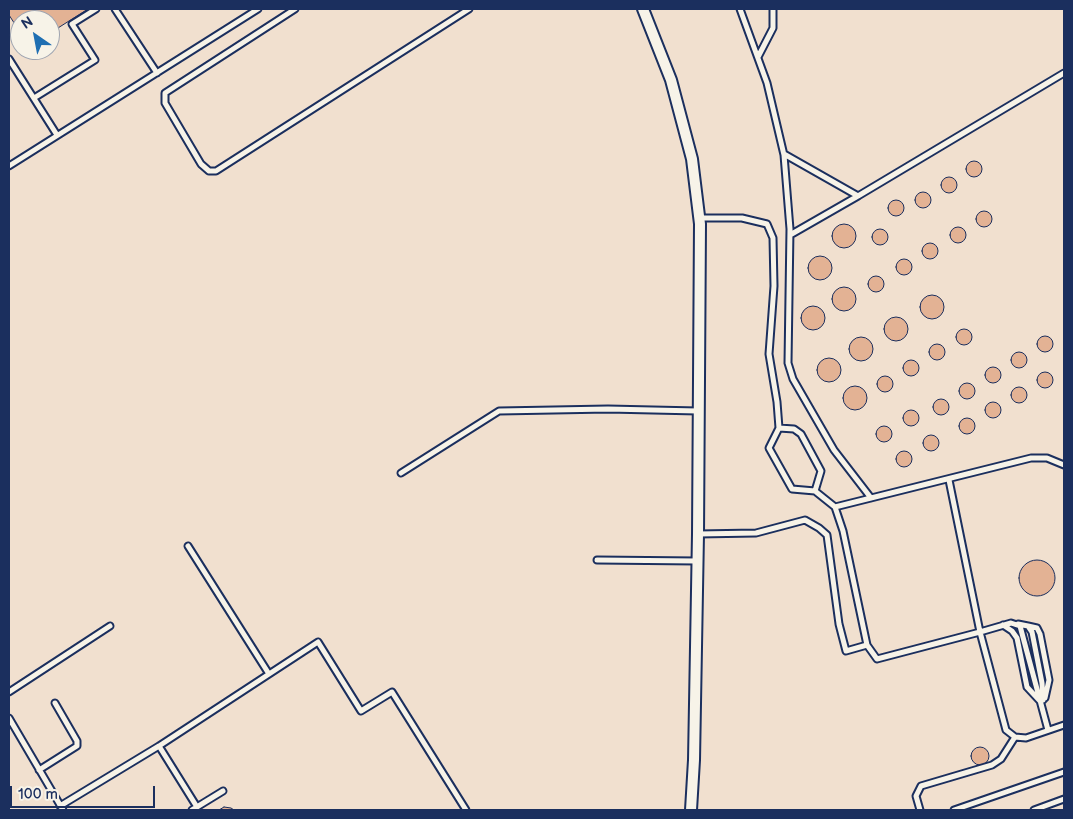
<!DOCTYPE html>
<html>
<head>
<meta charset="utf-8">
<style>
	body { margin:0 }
	#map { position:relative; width:1073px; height:819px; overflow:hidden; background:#f7f3e8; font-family:"Balsamiq Sans",sans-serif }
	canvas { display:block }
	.frame { position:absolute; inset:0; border:10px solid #1b2f5e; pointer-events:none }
	.north { position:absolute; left:10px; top:10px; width:50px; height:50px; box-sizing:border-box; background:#f7f3e8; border:1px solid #9fa5b1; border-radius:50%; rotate:327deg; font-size:14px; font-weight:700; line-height:20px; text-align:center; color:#1b2f5e }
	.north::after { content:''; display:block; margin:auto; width:18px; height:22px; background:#1f6fb2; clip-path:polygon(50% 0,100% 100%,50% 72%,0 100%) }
	.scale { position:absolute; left:10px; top:786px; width:145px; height:22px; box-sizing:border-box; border:2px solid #1b2f5e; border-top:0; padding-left:6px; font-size:15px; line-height:18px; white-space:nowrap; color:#1b2f5e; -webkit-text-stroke:4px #f7f3e8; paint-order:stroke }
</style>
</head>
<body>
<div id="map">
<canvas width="1073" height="819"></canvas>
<div class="frame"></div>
<div class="north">N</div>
<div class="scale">100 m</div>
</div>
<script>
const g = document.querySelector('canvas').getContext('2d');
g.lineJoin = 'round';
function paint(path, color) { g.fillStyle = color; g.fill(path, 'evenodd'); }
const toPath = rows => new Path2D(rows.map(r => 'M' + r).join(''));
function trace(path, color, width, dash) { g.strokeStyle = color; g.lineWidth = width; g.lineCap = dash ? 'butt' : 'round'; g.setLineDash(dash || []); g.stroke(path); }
const built = toPath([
	[9,9,1064,9,1064,810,9,810],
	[20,20,50,20,50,50,20,50]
]);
const building = toPath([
	[9,9,88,9,50,33,50,20,20,20,20,32,9,15,9,9],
	'966 169a8 8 0 1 1 16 0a8 8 0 1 1-16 0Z',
	'941 185a8 8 0 1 1 16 0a8 8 0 1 1-16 0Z',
	'915 200a8 8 0 1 1 16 0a8 8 0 1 1-16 0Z',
	'888 208a8 8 0 1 1 16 0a8 8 0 1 1-16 0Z',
	'976 219a8 8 0 1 1 16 0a8 8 0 1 1-16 0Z',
	'832 236a12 12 0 1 1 24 0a12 12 0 1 1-24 0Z',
	'950 235a8 8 0 1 1 16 0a8 8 0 1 1-16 0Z',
	'872 237a8 8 0 1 1 16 0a8 8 0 1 1-16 0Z',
	'922 251a8 8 0 1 1 16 0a8 8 0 1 1-16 0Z',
	'808 268a12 12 0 1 1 24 0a12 12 0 1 1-24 0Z',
	'896 267a8 8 0 1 1 16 0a8 8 0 1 1-16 0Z',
	'868 284a8 8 0 1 1 16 0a8 8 0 1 1-16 0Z',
	'832 299a12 12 0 1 1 24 0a12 12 0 1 1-24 0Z',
	'920 307a12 12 0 1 1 24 0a12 12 0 1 1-24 0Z',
	'801 318a12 12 0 1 1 24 0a12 12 0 1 1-24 0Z',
	'884 329a12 12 0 1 1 24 0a12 12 0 1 1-24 0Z',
	'956 337a8 8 0 1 1 16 0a8 8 0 1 1-16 0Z',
	'1037 344a8 8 0 1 1 16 0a8 8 0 1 1-16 0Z',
	'849 349a12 12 0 1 1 24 0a12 12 0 1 1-24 0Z',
	'929 352a8 8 0 1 1 16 0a8 8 0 1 1-16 0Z',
	'1011 360a8 8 0 1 1 16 0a8 8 0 1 1-16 0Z',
	'817 370a12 12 0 1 1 24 0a12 12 0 1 1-24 0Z',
	'903 368a8 8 0 1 1 16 0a8 8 0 1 1-16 0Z',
	'985 375a8 8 0 1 1 16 0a8 8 0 1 1-16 0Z',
	'1037 380a8 8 0 1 1 16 0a8 8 0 1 1-16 0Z',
	'877 384a8 8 0 1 1 16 0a8 8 0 1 1-16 0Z',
	'959 391a8 8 0 1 1 16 0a8 8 0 1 1-16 0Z',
	'843 398a12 12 0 1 1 24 0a12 12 0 1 1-24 0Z',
	'1011 395a8 8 0 1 1 16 0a8 8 0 1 1-16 0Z',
	'933 407a8 8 0 1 1 16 0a8 8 0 1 1-16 0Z',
	'985 410a8 8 0 1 1 16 0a8 8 0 1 1-16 0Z',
	'903 418a8 8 0 1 1 16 0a8 8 0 1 1-16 0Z',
	'959 426a8 8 0 1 1 16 0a8 8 0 1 1-16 0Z',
	'876 434a8 8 0 1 1 16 0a8 8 0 1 1-16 0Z',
	'923 443a8 8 0 1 1 16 0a8 8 0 1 1-16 0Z',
	'896 459a8 8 0 1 1 16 0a8 8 0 1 1-16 0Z',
	'1019 578a18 18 0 1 1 36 0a18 18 0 1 1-36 0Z',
	'971 756a9 9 0 1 1 18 0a9 9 0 1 1-18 0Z',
	[224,807,231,808,234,810,219,810,224,807]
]);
const lane = toPath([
	[115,9,157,73],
	[295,9,165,93,165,103,201,164,209,171,216,171,469,9],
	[740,9,767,83,784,155,790,229,788,363,793,379,834,450,871,498],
	[758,57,773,28,773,9],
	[9,59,57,135],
	[34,98,95,60,72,24,96,9],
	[784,154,858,196,790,235],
	[9,166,258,9],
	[858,196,1064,73],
	[700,218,742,218,767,224,773,238,774,286,769,354,777,402,779,428,769,448,792,489,815,491,835,507],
	[779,428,794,429,801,434,821,471,815,491],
	[1064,465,1047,458,1031,458,835,507,843,531,867,645,877,659,980,632,1006,730,1015,737,1026,738,1064,725],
	[401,473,499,411,608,409,698,411],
	[949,480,980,632,1011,623,1020,626,1048,730],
	[698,534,756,533,805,520,819,528,827,535,839,624,846,651,867,645],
	[188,546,269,674],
	[597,560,697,561],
	[1018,624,1028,626,1032,632,1042,683,1043,700],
	[1003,625,1012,631,1017,638,1027,687,1040,701],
	[1028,626,1037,628,1040,634,1049,680,1045,698],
	[9,692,110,626],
	[9,718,63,810],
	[159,746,318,642,361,711,392,692,466,810],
	[39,770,77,746,77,741,55,703],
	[60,806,159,746,197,807],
	[192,810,223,791],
	[920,810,916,796,921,786,992,765,1001,759,1015,737],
	[954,810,1064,772],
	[1034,810,1064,799]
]);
const street = toPath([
	[643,9,671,80,692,159,700,224,698,534,694,760,691,810]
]);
paint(built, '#f1e0cf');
paint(building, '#e3b294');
trace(building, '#1b2f5e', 1);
trace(lane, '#1b2f5e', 9);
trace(street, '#1b2f5e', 14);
trace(lane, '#f7f3e8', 5);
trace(street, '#f7f3e8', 10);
</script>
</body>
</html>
